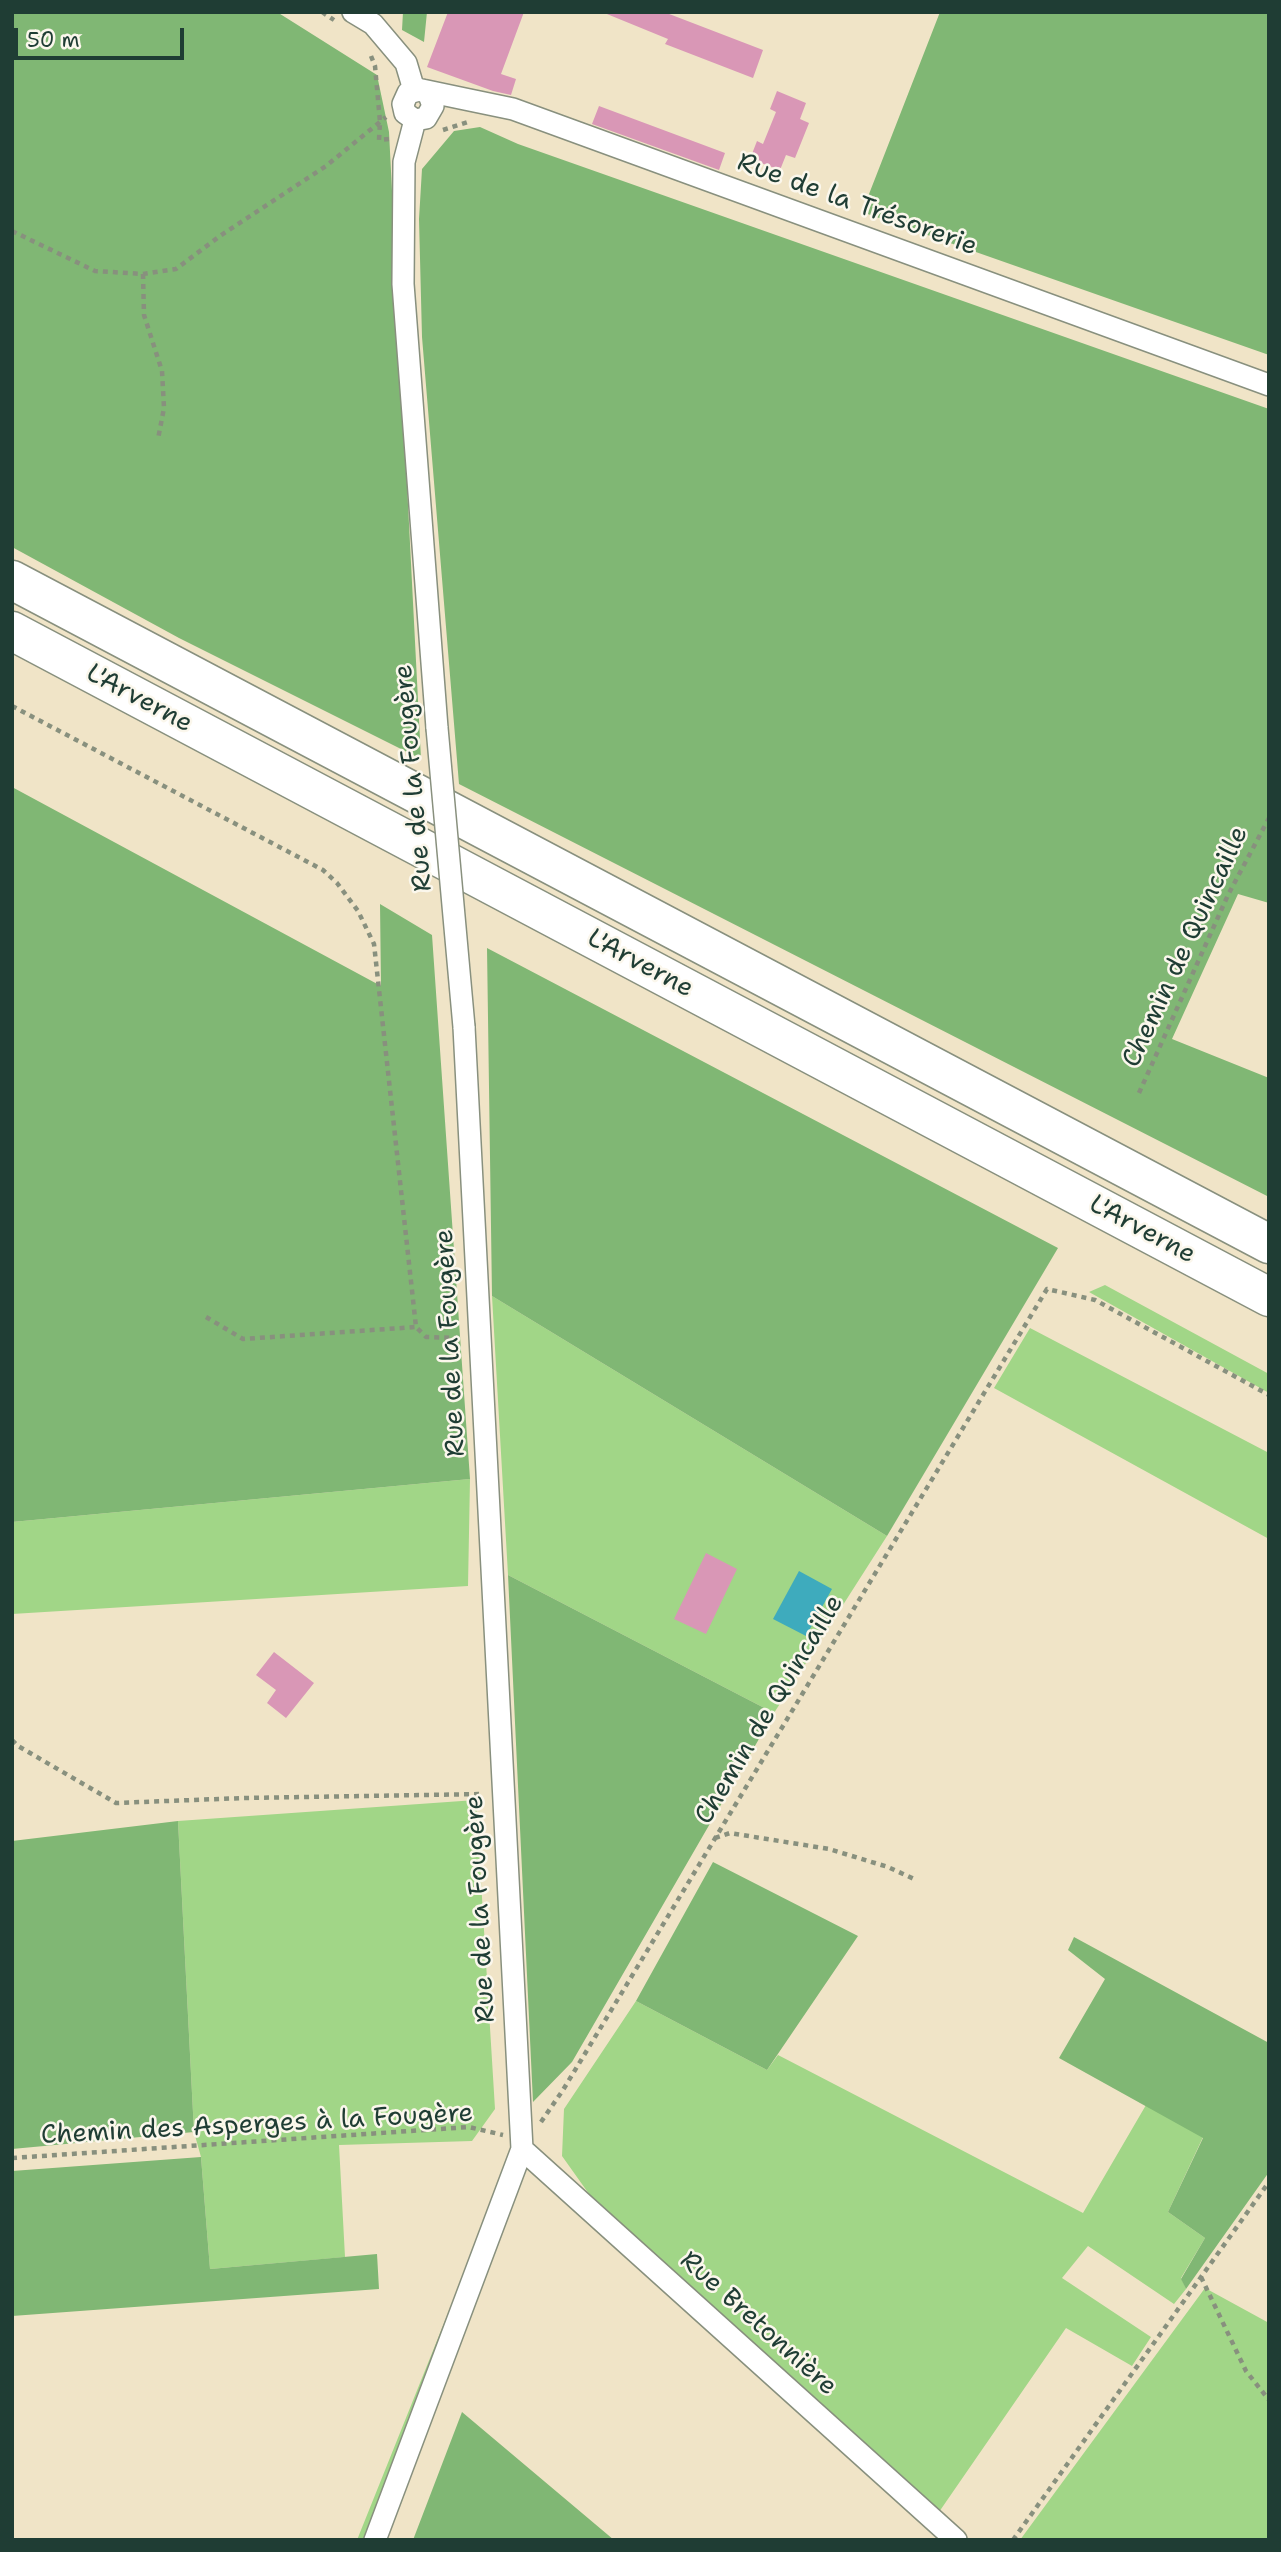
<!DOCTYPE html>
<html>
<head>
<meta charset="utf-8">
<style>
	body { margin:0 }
	#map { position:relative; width:1281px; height:2552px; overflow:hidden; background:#f0e4c7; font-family:"Shantell Sans",sans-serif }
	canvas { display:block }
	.frame { position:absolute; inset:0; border:14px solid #1f3d34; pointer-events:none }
	.scale { position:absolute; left:14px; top:28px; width:170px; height:32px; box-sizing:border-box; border:4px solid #1f3d34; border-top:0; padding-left:9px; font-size:21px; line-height:24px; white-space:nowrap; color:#1f3d34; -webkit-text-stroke:5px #fbf7ec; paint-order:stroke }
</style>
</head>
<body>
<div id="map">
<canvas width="1281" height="2552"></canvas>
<div class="frame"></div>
<div class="scale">50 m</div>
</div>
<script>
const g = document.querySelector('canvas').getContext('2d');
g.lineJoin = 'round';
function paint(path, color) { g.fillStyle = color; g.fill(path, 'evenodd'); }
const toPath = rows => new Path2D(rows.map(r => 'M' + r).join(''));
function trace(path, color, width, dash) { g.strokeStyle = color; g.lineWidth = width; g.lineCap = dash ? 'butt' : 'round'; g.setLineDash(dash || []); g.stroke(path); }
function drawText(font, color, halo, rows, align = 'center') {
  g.font = font + ' "Shantell Sans",sans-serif'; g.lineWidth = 5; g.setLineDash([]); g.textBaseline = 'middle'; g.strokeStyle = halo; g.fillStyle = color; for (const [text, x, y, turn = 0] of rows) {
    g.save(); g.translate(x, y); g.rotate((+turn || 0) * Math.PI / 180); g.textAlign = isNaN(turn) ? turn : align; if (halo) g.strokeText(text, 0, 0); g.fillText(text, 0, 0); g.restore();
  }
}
const green = toPath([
	[1105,1285,1269,1374,1269,1393,1089,1292],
	[492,1296,887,1536,774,1713,508,1575],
	[1030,1328,1269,1453,1269,1539,994,1388],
	[470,1479,468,1586,12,1614,12,1522],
	[476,1800,495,2109,472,2141,339,2145,345,2257,210,2269,201,2157,194,2132,178,1821],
	[636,2001,767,2070,778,2055,1083,2213,1146,2105,1203,2137,1168,2212,1205,2238,1181,2278,1186,2289,1174,2304,1088,2246,1062,2278,1151,2337,1132,2366,1066,2328,939,2512,599,2208,562,2156,564,2109],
	[493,2201,364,2540,357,2540],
	[1205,2288,1269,2323,1269,2540,1020,2540]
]);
const forest = toPath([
	[12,12,277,12,377,75,389,132,421,759,179,638,12,547],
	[403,12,427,12,424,42,402,30],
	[940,12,1269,12,1269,355,862,212],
	[480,127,518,144,1269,409,1269,903,1238,894,1172,1039,1269,1078,1269,1197,459,784,422,337,419,219,422,169,454,131],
	[12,787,381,986,380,904,432,935,470,1479,12,1522],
	[487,948,1058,1248,887,1536,492,1296],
	[508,1575,774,1713,572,2062,533,2102],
	[178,1821,194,2132,12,2149,12,1841],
	[713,1862,858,1936,767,2070,636,2001],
	[1074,1937,1269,2043,1269,2172,1186,2289,1181,2279,1205,2238,1168,2212,1203,2138,1059,2058,1105,1979,1068,1950],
	[201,2157,210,2269,377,2254,379,2289,12,2316,12,2171],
	[462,2412,614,2540,413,2540]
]);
const water = toPath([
	[799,1571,832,1589,806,1636,773,1619]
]);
const building = toPath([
	[448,12,524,12,501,74,516,79,511,95,493,91,427,67],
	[602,12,664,12,763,50,753,78,665,44,668,39],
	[777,91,806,103,800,119,809,123,795,158,786,155,780,170,750,159,757,141,763,144,776,112,770,109],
	[599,106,725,153,719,170,592,124],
	[706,1553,737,1569,706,1634,674,1619],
	[274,1652,314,1683,286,1718,267,1703,276,1690,256,1675]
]);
const path = toPath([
	[322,12,334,20],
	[371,56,375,66,380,122,379,140,390,139],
	[443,130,468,122],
	[12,231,95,271,143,274,176,269,220,236,326,166,386,117],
	[143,274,144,315,162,371,164,408,158,439],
	[12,706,323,870,337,883,358,911,374,944,416,1327,426,1337,459,1338],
	[1139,1093,1228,895,1269,818],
	[206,1317,243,1339,416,1327],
	[12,1740,18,1746,116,1803,244,1798,484,1794],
	[715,1838,730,1833,829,1849,888,1867,914,1879],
	[541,2122,563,2090,1047,1289,1095,1300,1269,1395],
	[12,2158,469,2127,503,2135],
	[1201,2277,1246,2371,1269,2400],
	[1013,2540,1269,2182]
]);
const minor = toPath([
	[353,12,373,24,406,63,414,90],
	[422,90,429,95,433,106,426,118,415,120,405,113,403,104,408,93,419,90,422,90,460,98,513,109,1269,385],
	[415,120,404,162,403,284,437,728],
	[522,2149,956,2540],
	[375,2540,522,2149,464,1027]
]);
const motorway = toPath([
	[12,580,1269,1244],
	[12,631,1269,1297]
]);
const minorBridge = toPath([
	[437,728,464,1027]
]);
const streetNames = [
	["Rue de la Trésorerie",857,205,20],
	["L'Arverne",139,699,28],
	["Rue de la Fougère",414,778,-95],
	["Chemin de Quincaille",1186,947,-65],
	["L'Arverne",640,964,28],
	["L'Arverne",1142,1230,28],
	["Rue de la Fougère",451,1343,-93],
	["Chemin de Quincaille",770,1710,-59],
	["Rue de la Fougère",481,1909,-93],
	["Chemin des Asperges à la Fougère",257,2125,-3],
	["Rue Bretonnière",758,2324,42]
];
paint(green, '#a1d687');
paint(forest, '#80b774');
paint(water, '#3eabbd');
paint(building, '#d997b6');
trace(minor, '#88907e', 24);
trace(motorway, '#88907e', 41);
trace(path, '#88907e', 4.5, [5, 5]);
trace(minor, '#fff', 21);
trace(motorway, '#fff', 38);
trace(minorBridge, '#88907e', 24, []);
trace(minorBridge, '#fff', 21);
drawText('26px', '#1f3d34', '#fbf7ec', streetNames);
</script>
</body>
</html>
